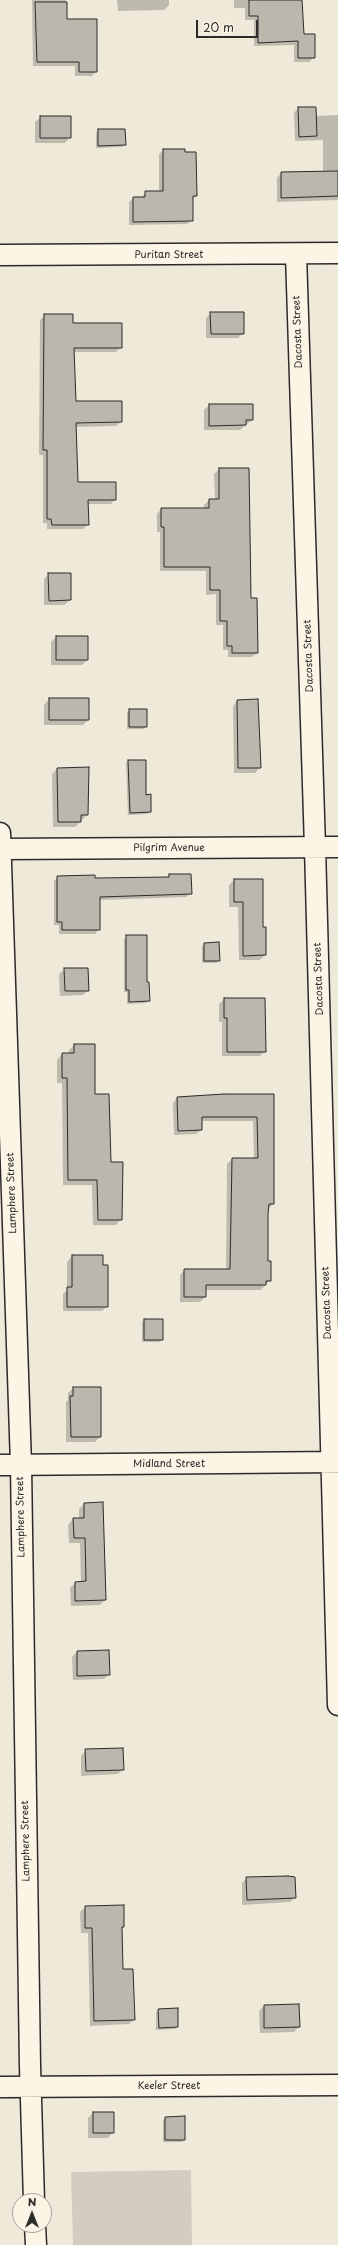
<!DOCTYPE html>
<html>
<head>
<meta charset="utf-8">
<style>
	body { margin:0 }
	#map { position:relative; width:338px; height:2245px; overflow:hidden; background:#efe9da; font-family:"Playpen Sans",sans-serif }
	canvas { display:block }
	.north { position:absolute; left:12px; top:2193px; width:40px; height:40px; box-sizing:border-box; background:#fcf5e5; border:1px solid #a8a49b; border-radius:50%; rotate:0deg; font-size:11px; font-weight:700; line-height:16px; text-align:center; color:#2b2b2b }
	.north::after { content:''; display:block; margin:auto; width:14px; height:18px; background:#2b2b2b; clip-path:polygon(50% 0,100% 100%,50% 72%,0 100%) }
	.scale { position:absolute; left:196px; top:20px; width:62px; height:18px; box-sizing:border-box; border:2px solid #2b2b2b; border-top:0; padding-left:5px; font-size:12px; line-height:14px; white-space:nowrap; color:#2b2b2b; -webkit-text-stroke:3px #fcf5e5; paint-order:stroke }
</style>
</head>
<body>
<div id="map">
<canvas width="338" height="2245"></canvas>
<div class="north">N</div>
<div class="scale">20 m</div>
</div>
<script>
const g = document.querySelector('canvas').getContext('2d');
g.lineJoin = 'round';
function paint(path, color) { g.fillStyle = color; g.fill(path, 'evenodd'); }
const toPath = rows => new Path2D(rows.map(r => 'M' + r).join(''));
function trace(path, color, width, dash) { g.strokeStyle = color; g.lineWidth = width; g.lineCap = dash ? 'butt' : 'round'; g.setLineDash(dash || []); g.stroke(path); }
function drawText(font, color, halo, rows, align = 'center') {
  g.font = font + ' "Playpen Sans",sans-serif'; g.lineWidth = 3.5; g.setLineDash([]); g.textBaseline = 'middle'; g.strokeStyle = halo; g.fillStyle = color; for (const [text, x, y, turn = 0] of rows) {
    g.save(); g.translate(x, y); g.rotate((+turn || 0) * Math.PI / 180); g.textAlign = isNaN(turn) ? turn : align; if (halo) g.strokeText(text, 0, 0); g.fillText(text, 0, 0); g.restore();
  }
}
const green = toPath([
	[191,2170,192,2245,73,2245,71,2172]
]);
const shadow = toPath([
	[32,0,66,0,66,20,96,71,92,76,75,76,75,66,33,66],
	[117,0,169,0,169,5,164,10,118,11],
	[234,0,301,0,303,35,314,57,309,62,294,62,294,45,254,46,254,20,245,20,245,8,234,8],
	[298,108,315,116,338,115,338,200,277,202,277,178,281,173,323,173,323,140,295,141,294,113],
	[41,117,70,137,65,143,35,143,35,122],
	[98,130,125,145,122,147,96,148,96,133],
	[164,150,196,196,192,200,192,220,187,224,129,225,129,202,133,198,141,198,146,192,159,192,159,154],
	[211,313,243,333,238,338,206,338,206,318],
	[45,315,72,324,121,347,116,352,73,352,75,402,121,422,116,426,75,427,77,483,115,499,111,504,87,504,88,524,83,529,47,529,47,523,43,523,43,455,39,455,40,320],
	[209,405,252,420,240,430,204,430,204,410],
	[219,469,250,599,257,653,252,657,228,657,228,650,223,650,223,625,216,625,216,594,206,595,206,571,160,571,160,532,157,532,157,514,161,509,204,509,204,505,209,500,215,500,214,474],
	[49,574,70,600,64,605,44,605,44,579],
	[56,637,87,660,82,665,51,665,51,642],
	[49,699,88,720,83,725,44,725,44,705],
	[238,700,260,767,255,773,234,773,233,706],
	[130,710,146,726,144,729,127,729,127,713],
	[128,761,145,796,150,812,147,814,128,815,126,763],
	[58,768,87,815,75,827,53,827,52,774],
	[169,875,191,893,186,897,99,900,99,929,95,934,59,934,59,925,54,925,54,881,58,877,94,879,166,878],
	[234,880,265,955,260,960,239,960,238,907,229,907,229,885],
	[127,936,148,1001,146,1003,127,1004,127,992,124,992,124,939],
	[204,944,219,960,216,963,202,963,202,946],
	[65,969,88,990,83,995,60,996,59,974],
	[224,999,265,1051,260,1056,222,1056,222,1022,219,1022,219,1004],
	[74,1045,94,1045,94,1095,121,1219,116,1225,93,1225,92,1185,63,1185,62,1083,57,1083,57,1060,62,1054,69,1054,69,1050],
	[273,1095,273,1204,268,1209,267,1262,270,1280,261,1290,205,1290,205,1297,200,1302,180,1302,180,1275,185,1270,226,1270,227,1164,232,1159,254,1159,253,1121,201,1121,201,1130,196,1134,174,1135,173,1103,177,1098],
	[72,1256,102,1256,107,1306,102,1311,63,1311,63,1294,67,1290,67,1262],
	[144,1320,162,1340,159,1342,142,1342,142,1322],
	[73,1388,100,1388,100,1437,95,1442,66,1442,66,1402,68,1400,68,1393],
	[102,1503,105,1600,100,1605,71,1606,70,1588,75,1583,81,1583,80,1543,69,1543,68,1525,73,1519,79,1519,79,1509,84,1504],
	[77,1652,109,1674,104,1679,73,1680,72,1657],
	[86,1750,123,1769,118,1774,81,1776,81,1756],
	[247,1878,295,1897,290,1902,242,1905,242,1883],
	[123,1906,123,1927,121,1930,122,1970,134,2019,129,2024,90,2026,88,1933,81,1933,80,1912,85,1907],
	[264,2006,299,2027,294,2032,260,2033,259,2011],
	[159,2010,177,2027,175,2029,156,2030,156,2012],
	[93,2113,113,2113,113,2132,108,2138,88,2138,88,2118],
	[165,2118,184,2140,182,2142,163,2142,163,2120]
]);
const building = toPath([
	[249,0,302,0,304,34,315,34,315,58,298,58,298,41,258,43,258,16,249,16,249,0],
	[35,2,67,2,67,19,97,19,97,72,79,72,79,62,37,62,35,2],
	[298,107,316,107,317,136,299,137,298,107],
	[40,116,71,116,71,138,40,138,40,116],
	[98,129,125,129,126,145,98,146,98,129],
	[163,149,185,149,185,152,196,152,197,196,193,196,193,221,133,222,133,197,145,197,145,191,163,191,163,149],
	[338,171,338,196,281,198,281,172,338,171],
	[210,312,244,312,244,334,211,334,210,312],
	[44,314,73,314,73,323,122,323,122,348,74,348,76,401,122,401,122,422,76,423,78,482,116,482,116,500,88,500,89,525,52,525,51,519,47,519,47,450,43,450,44,314],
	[209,404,253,404,253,420,246,420,246,425,209,426,209,404],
	[219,468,249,468,251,598,257,598,258,653,232,653,232,646,227,646,227,621,220,621,220,590,210,590,210,567,164,567,164,527,161,527,161,508,209,508,209,499,219,499,219,468],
	[48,573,71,573,71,600,49,601,48,573],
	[56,636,88,636,88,660,56,660,56,636],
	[49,698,89,698,89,720,49,720,49,698],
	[258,699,261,768,238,768,237,700,258,699],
	[129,709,147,709,147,727,129,727,129,709],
	[128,760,146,760,146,795,151,794,151,812,130,813,128,760],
	[89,767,88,815,81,815,81,822,58,822,57,768,89,767],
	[169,874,191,874,192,894,100,897,100,930,62,930,62,922,57,922,57,876,95,875,95,878,169,877,169,874],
	[234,879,263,879,263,927,266,927,266,955,243,956,243,902,234,902,234,879],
	[126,935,147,935,147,982,149,982,150,1001,129,1002,129,990,126,990,126,935],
	[219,942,220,961,204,961,204,943,219,942],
	[64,968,88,968,89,991,65,991,64,968],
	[224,998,265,998,266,1052,227,1052,227,1018,224,1018,224,998],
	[74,1044,95,1044,95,1094,109,1094,111,1162,123,1162,122,1220,98,1220,97,1180,68,1180,67,1078,62,1078,62,1053,74,1053,74,1044],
	[224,1094,274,1094,274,1204,269,1204,268,1214,268,1261,271,1261,271,1281,266,1281,266,1285,206,1285,206,1297,184,1297,184,1269,230,1269,232,1158,258,1158,257,1117,202,1117,202,1130,178,1131,177,1097,224,1094],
	[72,1255,103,1255,103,1265,108,1265,108,1307,67,1307,67,1287,72,1287,72,1255],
	[144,1319,163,1319,163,1340,144,1340,144,1319],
	[73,1387,101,1387,101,1437,71,1437,70,1396,73,1396,73,1387],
	[103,1502,106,1600,75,1601,75,1582,86,1581,85,1538,74,1538,73,1518,84,1518,84,1503,103,1502],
	[109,1650,110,1675,77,1676,77,1651,109,1650],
	[123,1748,124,1770,86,1771,85,1749,123,1748],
	[288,1876,295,1877,296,1898,247,1900,246,1877,288,1876],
	[124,1905,124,1927,122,1927,123,1969,133,1969,135,2020,94,2021,92,1928,85,1928,85,1906,124,1905],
	[299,2004,300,2027,264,2028,264,2005,299,2004],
	[178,2008,178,2027,159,2028,158,2009,178,2008],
	[93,2112,114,2112,114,2133,93,2133,93,2112],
	[185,2116,185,2140,165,2140,165,2117,185,2116]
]);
const minor = toPath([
	[296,254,315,847,338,1705],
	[0,255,338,253],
	[0,833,21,1465,30,2066,34,2201],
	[0,849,338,847],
	[0,1465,338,1462],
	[0,2087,338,2085],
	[35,2225,36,2245]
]);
const streetNames = [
	["Puritan Street",169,255],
	["Dacosta Street",298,332,-92],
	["Dacosta Street",309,656,-92],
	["Pilgrim Avenue",169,848],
	["Dacosta Street",319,979,-92],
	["Lamphere Street",12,1193,-92],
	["Dacosta Street",327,1303,-92],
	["Midland Street",169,1464],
	["Lamphere Street",21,1517,-91],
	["Lamphere Street",26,1841,-91],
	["Keeler Street",169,2086]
];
paint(green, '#d2cdc0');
paint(shadow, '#0003');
paint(building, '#bcb7ac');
trace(building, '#2b2b2b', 1);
trace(minor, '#2b2b2b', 23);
trace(minor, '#fcf5e5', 20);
drawText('10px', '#2b2b2b', '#fcf5e5', streetNames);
</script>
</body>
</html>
